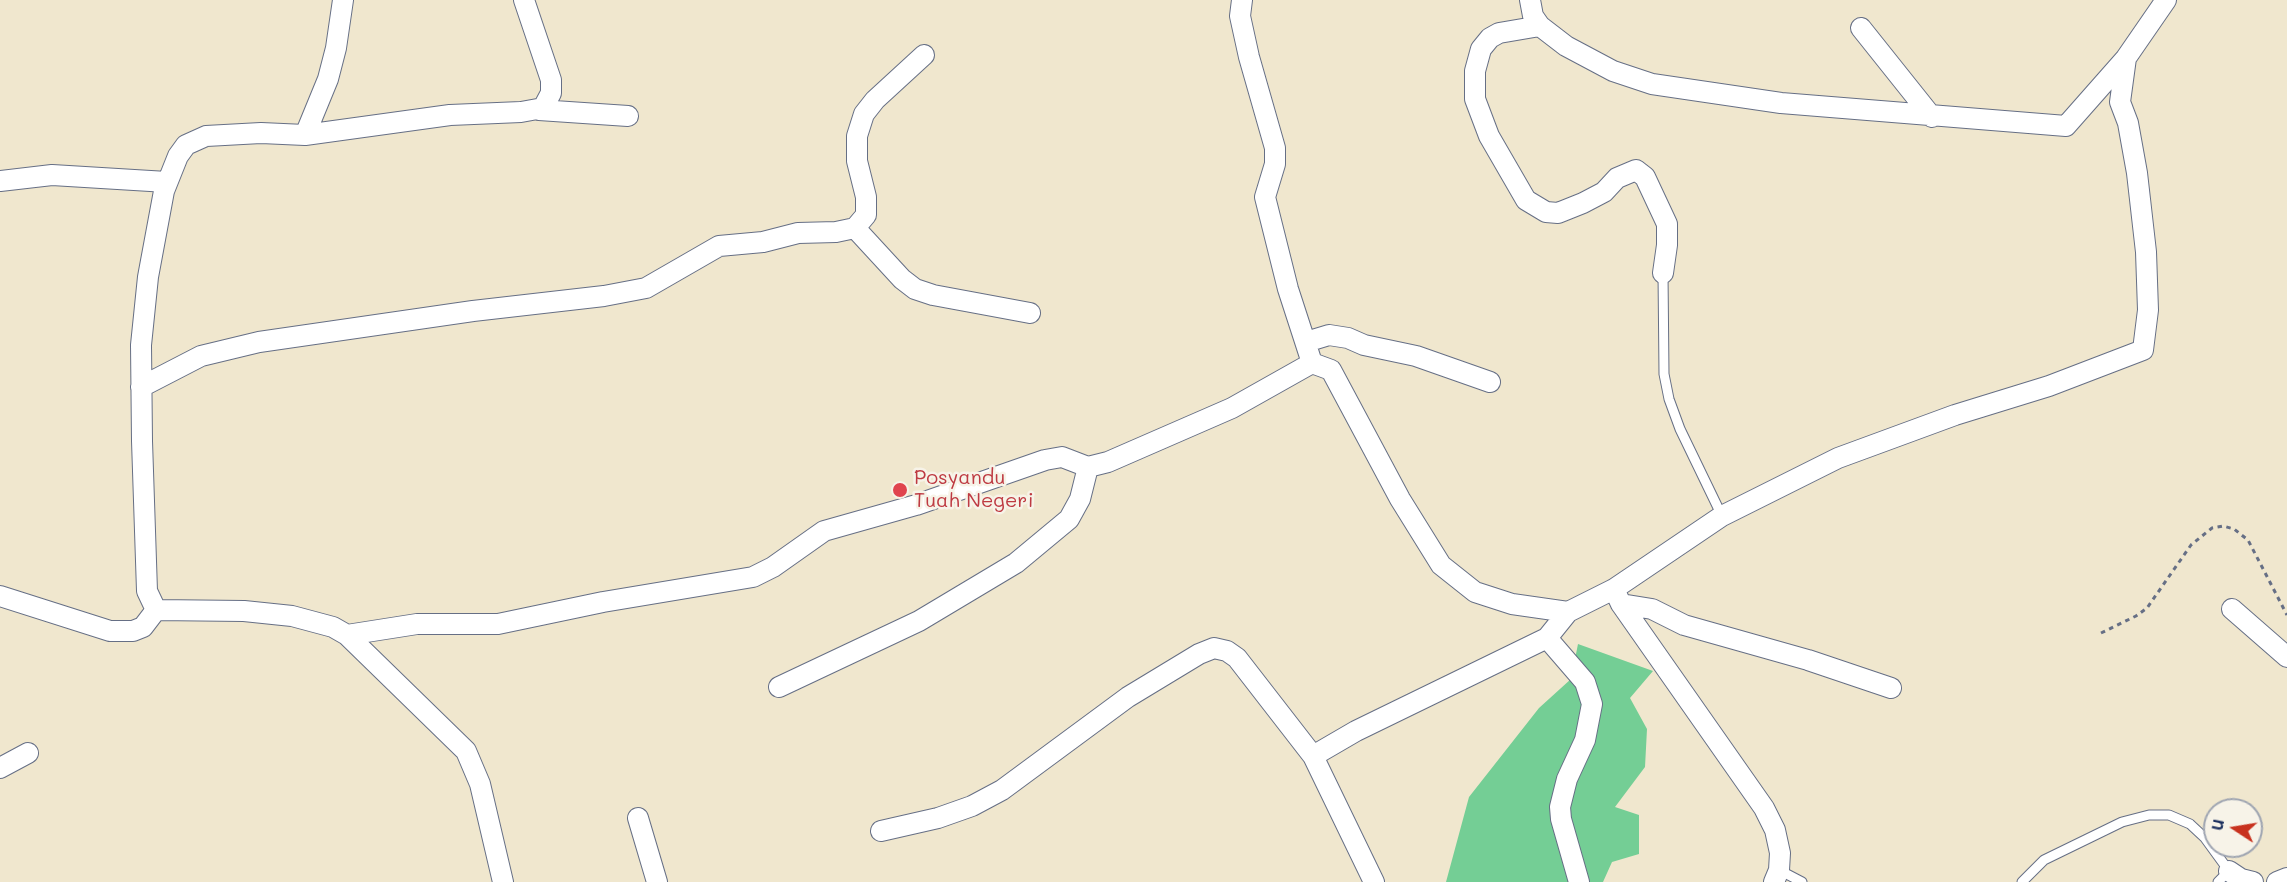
<!DOCTYPE html>
<html>
<head>
<meta charset="utf-8">
<style>
	body { margin:0 }
	#map { position:relative; width:2287px; height:882px; overflow:hidden; background:#f0e7ce; font-family:Mali,sans-serif }
	canvas { display:block }
	.north { position:absolute; left:2203px; top:798px; width:60px; height:60px; box-sizing:border-box; background:#f7f3e8; border:2px solid #9fa5b1; border-radius:50%; rotate:282deg; font-size:16px; font-weight:700; line-height:24px; text-align:center; color:#1b2f5e }
	.north::after { content:''; display:block; margin:auto; width:21px; height:27px; background:#c8321e; clip-path:polygon(50% 0,100% 100%,50% 72%,0 100%) }
</style>
</head>
<body>
<div id="map">
<canvas width="2287" height="882"></canvas>
<div class="north">U</div>
</div>
<script>
const g = document.querySelector('canvas').getContext('2d');
g.lineJoin = 'round';
function paint(path, color) { g.fillStyle = color; g.fill(path, 'evenodd'); }
const toPath = rows => new Path2D(rows.map(r => 'M' + r).join(''));
function trace(path, color, width, dash) { g.strokeStyle = color; g.lineWidth = width; g.lineCap = dash ? 'butt' : 'round'; g.setLineDash(dash || []); g.stroke(path); }
function drawText(font, color, halo, rows, align = 'center') {
  g.font = font + ' Mali,sans-serif'; g.lineWidth = 5; g.setLineDash([]); g.textBaseline = 'middle'; g.strokeStyle = halo; g.fillStyle = color; for (const [text, x, y, turn = 0] of rows) {
    g.save(); g.translate(x, y); g.rotate((+turn || 0) * Math.PI / 180); g.textAlign = isNaN(turn) ? turn : align; if (halo) g.strokeText(text, 0, 0); g.fillText(text, 0, 0); g.restore();
  }
}
const green = toPath([
	[1578,644,1653,671,1630,698,1647,729,1645,767,1615,807,1639,815,1639,854,1612,862,1603,882,1446,882,1469,797,1539,708,1571,679]
]);
const path = toPath([
	[2101,633,2136,616,2147,608,2191,545,2212,528,2223,526,2234,529,2248,540,2287,615]
]);
const service = toPath([
	[1663,273,1664,374,1669,399,1680,429,1722,516],
	[1779,870,1802,882],
	[2022,882,2044,860,2122,822,2149,815,2169,815,2190,824,2205,838,2229,871,2218,882]
]);
const minor = toPath([
	[1242,0,1240,16,1249,57,1275,148,1275,164,1265,197,1288,289,1312,363],
	[1530,0,1533,16,1540,26,1566,46,1613,71,1652,84,1781,103,2066,126,2126,58,2166,0],
	[1540,26,1499,33,1490,38,1481,49,1475,71,1475,99,1489,136,1526,200,1546,212,1558,213,1583,203,1604,192,1617,178,1636,170,1645,177,1667,224,1667,245,1663,273],
	[1861,28,1932,117],
	[539,110,628,116],
	[305,135,328,79,336,48,343,0],
	[0,181,52,175,167,182],
	[855,228,902,279,915,289,933,295,1030,313],
	[1306,342,1329,335,1348,338,1364,345,1416,356,1490,382],
	[141,387,201,356,259,342,473,311,604,296,646,288,719,246,763,242,798,233,836,232,855,228,866,215,866,197,857,161,857,136,864,114,875,100,924,55],
	[1614,589,1621,604,1764,808,1775,830,1780,853,1779,870,1774,882],
	[0,596,110,631,133,631,143,627,156,610],
	[1621,604,1652,609,1684,625,1808,660,1891,688],
	[2232,609,2287,657],
	[156,610,147,591,142,441,141,345,148,277,164,191,178,156,186,145,206,136,261,133,305,135,450,115,521,112,543,108,551,93,551,80,524,0],
	[156,610,244,611,292,616,333,627,347,635,466,751,480,784,503,882],
	[347,635,417,624,498,624,603,602,753,577,773,567,824,531,916,505,1045,460,1062,457,1088,467,1108,462,1232,408,1312,363,1331,370,1400,499,1441,565,1475,592,1512,604,1568,612],
	[1547,638,1585,682,1592,704,1585,740,1567,779,1560,807,1561,819,1579,882],
	[779,687,919,621,1016,563,1069,519,1080,499,1088,467],
	[1313,756,1356,731,1547,638,1568,612,1614,589,1722,516,1838,458,1955,415,2049,386,2143,350,2148,310,2146,252,2137,173,2128,123,2120,102,2126,58],
	[0,768,28,753],
	[638,818,657,882],
	[881,831,938,818,972,806,1002,790,1128,697,1199,654,1214,648,1227,651,1237,658,1313,756,1374,882],
	[2229,871,2241,879,2253,882],
	[2277,882,2287,878]
]);
const markers = [
	[900,490,8,"#e0444e"]
];
const healthNames = [
	["Posyandu",914,478],
	["Tuah Negeri",914,501]
];
paint(green, '#74ce95');
trace(service, '#666f85', 11);
trace(minor, '#666f85', 22);
trace(path, '#666f85', 3, [4.5, 4.5]);
trace(service, '#fff', 9);
trace(minor, '#fff', 20);
for (const [x, y, r, color] of markers) { const dot = new Path2D(); dot.arc(x, y, r, 0, 2 * Math.PI); g.fillStyle = color; g.fill(dot); trace(dot, '#f7f3e8', 2); }
drawText('20px', '#be3a42', '#f7f3e8', healthNames, 'left');
</script>
</body>
</html>
